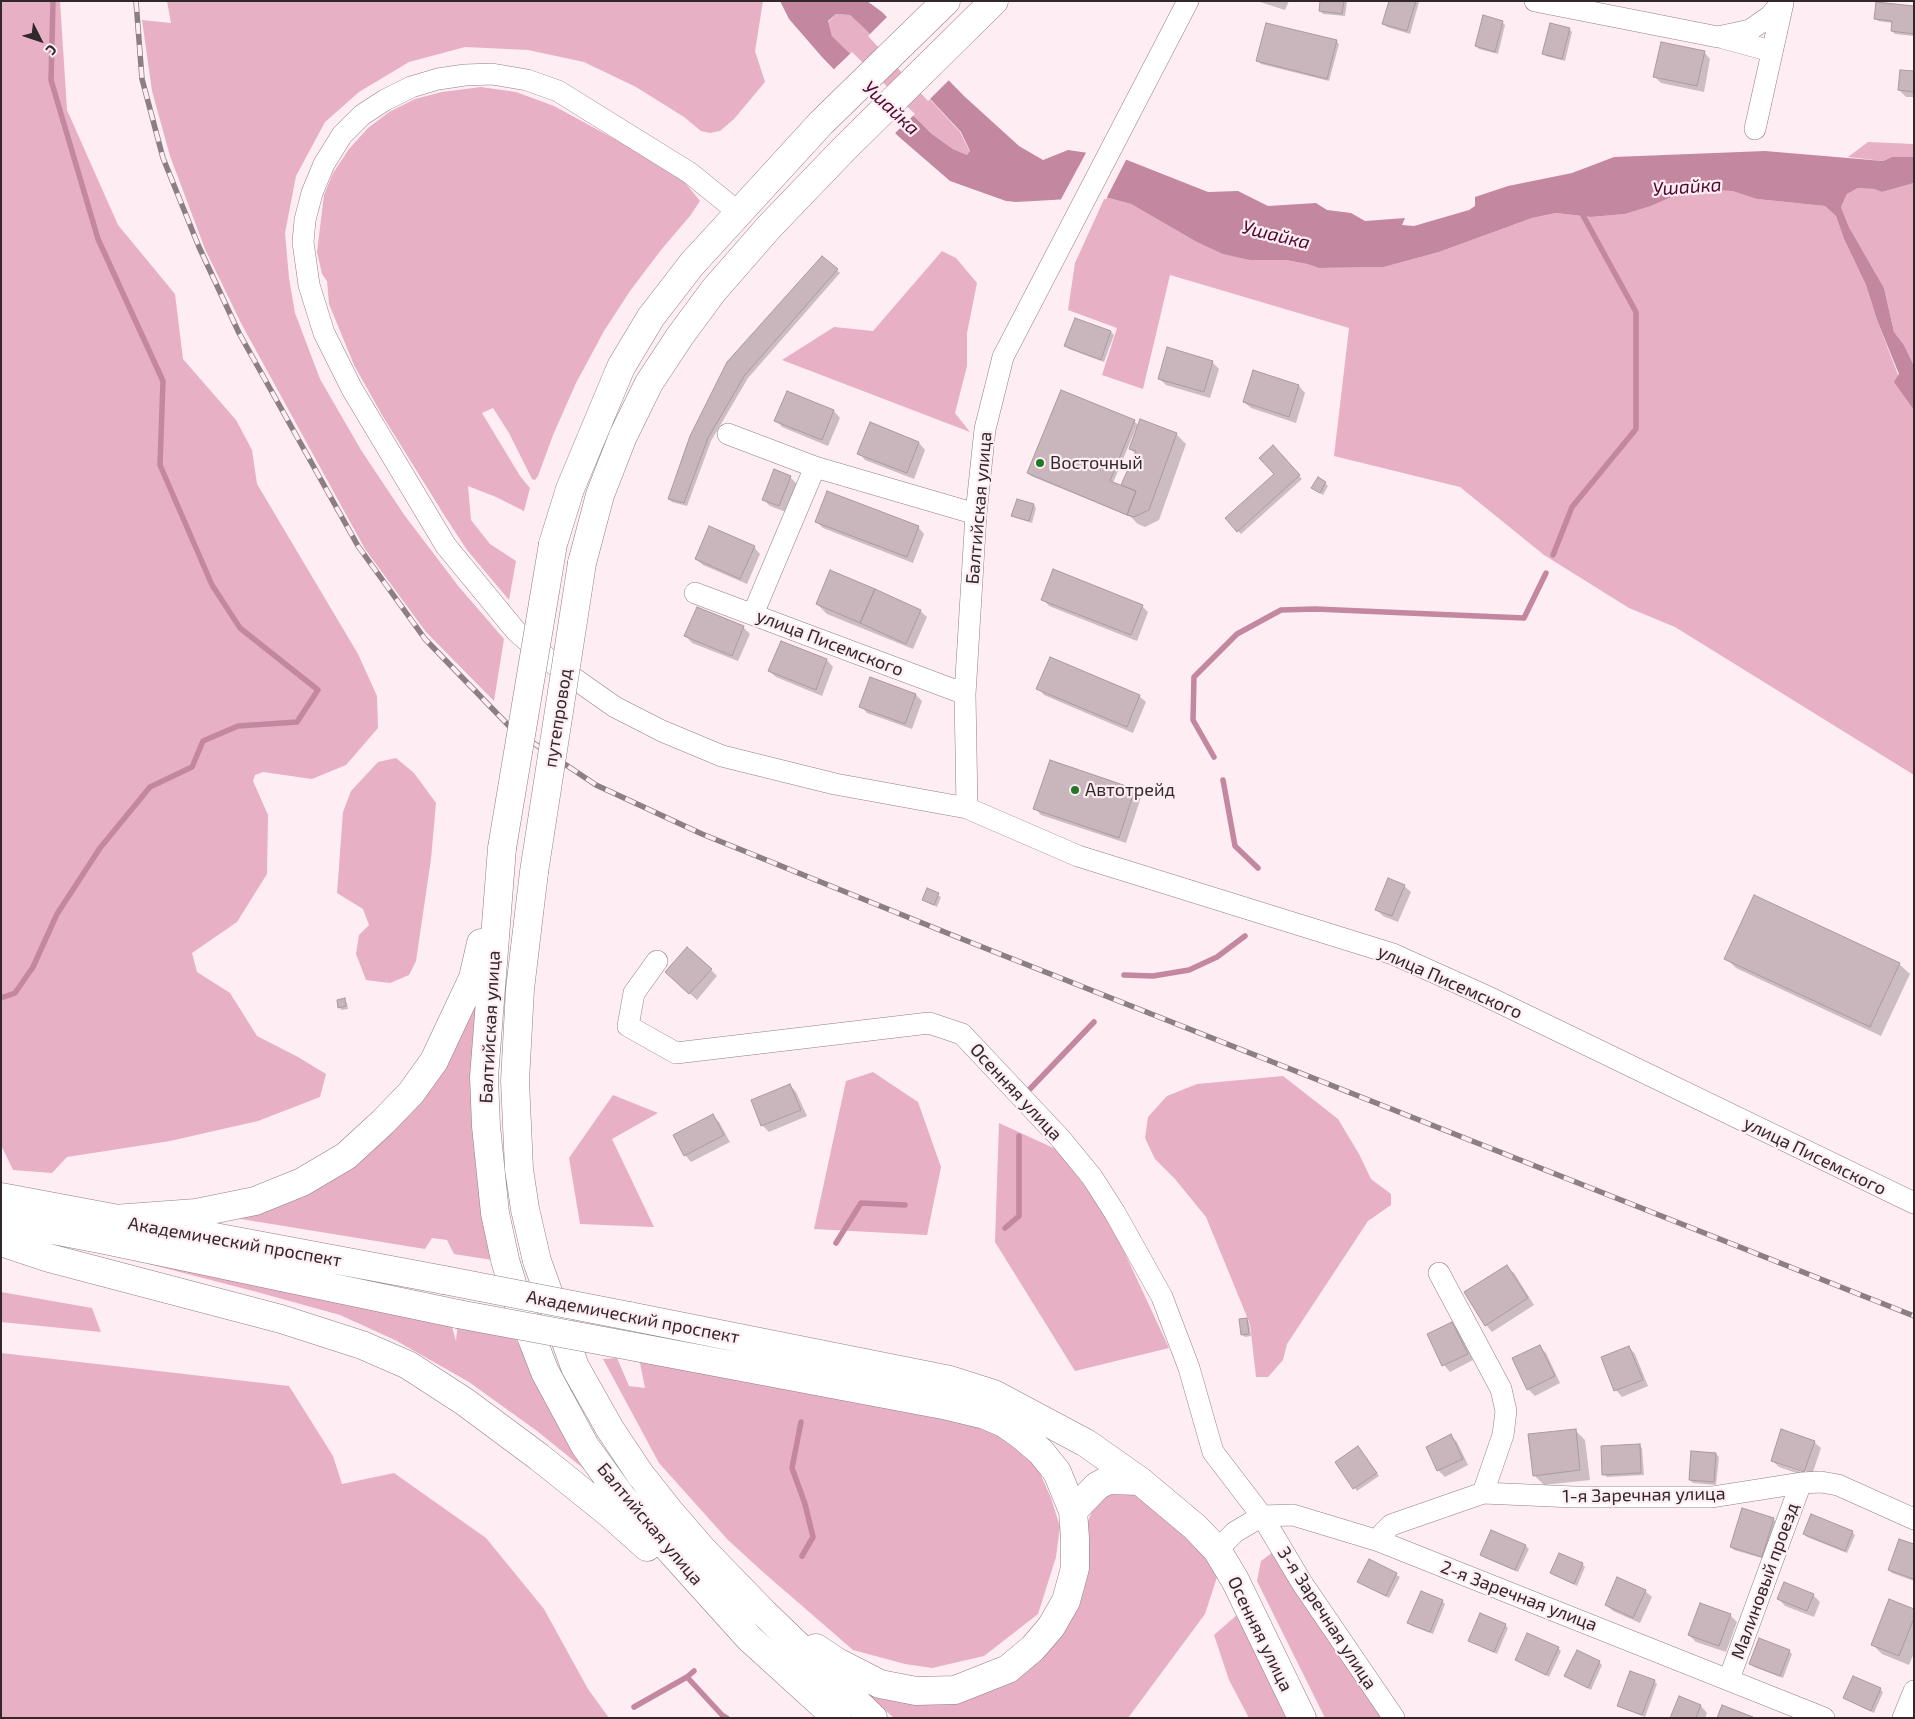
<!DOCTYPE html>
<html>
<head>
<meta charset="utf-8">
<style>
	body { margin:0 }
	#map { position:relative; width:1915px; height:1719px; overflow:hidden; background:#feedf3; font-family:"Exo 2",sans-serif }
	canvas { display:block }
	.frame { position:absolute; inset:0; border:2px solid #30282b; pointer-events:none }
	.north { position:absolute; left:15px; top:15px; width:50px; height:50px; -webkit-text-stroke:4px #feedf3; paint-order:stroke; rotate:131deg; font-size:14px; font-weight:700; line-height:20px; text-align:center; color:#30282b }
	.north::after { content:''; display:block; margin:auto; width:18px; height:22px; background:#30282b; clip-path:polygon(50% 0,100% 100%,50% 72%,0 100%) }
</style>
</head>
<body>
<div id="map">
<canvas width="1915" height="1719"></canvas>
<div class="frame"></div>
<div class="north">С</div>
</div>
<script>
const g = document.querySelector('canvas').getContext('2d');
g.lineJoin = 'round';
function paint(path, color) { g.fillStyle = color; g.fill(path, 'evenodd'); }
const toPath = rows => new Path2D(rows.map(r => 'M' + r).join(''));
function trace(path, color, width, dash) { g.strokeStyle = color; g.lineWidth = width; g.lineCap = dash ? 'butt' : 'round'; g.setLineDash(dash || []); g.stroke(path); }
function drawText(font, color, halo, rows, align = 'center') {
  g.font = font + ' "Exo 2",sans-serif'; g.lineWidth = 4.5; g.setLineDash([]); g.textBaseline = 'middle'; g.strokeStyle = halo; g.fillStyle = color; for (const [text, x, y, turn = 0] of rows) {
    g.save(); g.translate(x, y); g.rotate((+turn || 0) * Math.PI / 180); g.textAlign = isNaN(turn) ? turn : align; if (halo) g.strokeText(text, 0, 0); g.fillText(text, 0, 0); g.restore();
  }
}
const green = toPath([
	[1,1,60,1,67,110,118,225,175,294,183,359,236,420,252,450,257,484,358,654,377,696,378,728,346,765,312,779,263,772,255,775,253,781,268,815,267,874,237,922,192,953,197,972,230,993,257,1036,298,1057,326,1074,320,1097,258,1121,170,1141,67,1157,52,1173,13,1170,1,1145],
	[167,1,763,1,755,51,765,82,734,119,720,131,710,133,701,131,684,117,636,87,584,62,528,50,465,47,409,62,359,92,325,122,296,176,285,233,289,278,295,313,320,379,361,450,405,516,459,587,504,639,494,701,426,632,365,549,242,325,205,249,170,156,152,91,142,20,171,23],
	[836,14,850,15,867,31,960,132,970,152,967,155,953,149,932,134,832,36,828,22],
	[481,87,516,92,554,106,677,173,700,201,690,216,661,250,630,291,604,331,576,383,553,435,538,476,535,480,532,479,509,433,493,408,482,413,520,476,530,488,524,511,496,497,468,486,471,520,490,544,516,561,509,600,467,550,446,518,382,415,354,365,329,304,327,281,322,274,317,252,324,195,333,173,349,149,368,128,389,112,415,99,442,92],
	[1868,142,1914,144,1914,157,1892,157,1883,161,1848,157],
	[1914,183,1914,366,1904,345,1894,332,1884,288,1849,227,1841,207,1847,194,1858,188,1874,189,1882,192],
	[1706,190,1732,191,1757,199,1825,206,1836,216,1844,239,1866,285,1877,320,1907,398,1914,410,1914,775,1675,627,1629,608,1544,555,1460,487,1334,456,1349,328,1170,275,1143,389,1102,375,1117,328,1068,310,1075,263,1105,197,1131,204,1195,241,1250,260,1286,260,1307,264,1319,268,1384,267,1439,252,1532,218,1556,213,1591,217,1625,214,1651,206,1683,192,1700,195],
	[942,251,956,258,977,283,967,333,967,366,955,413,970,432,782,360,834,327,873,331],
	[396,758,414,773,436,803,431,859,416,961,409,975,390,983,366,980,356,954,359,935,369,925,363,909,337,893,343,812,351,791,378,762],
	[479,988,492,1260,454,1254,447,1240,432,1238,425,1249,204,1213,358,1145],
	[873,1072,918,1102,941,1167,927,1235,814,1229,846,1081],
	[1283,1076,1338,1119,1359,1154,1371,1179,1391,1194,1391,1205,1368,1221,1287,1344,1283,1360,1268,1377,1256,1377,1250,1324,1206,1217,1175,1179,1155,1159,1145,1138,1148,1117,1167,1096,1197,1084],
	[613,1095,658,1113,612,1139,654,1227,580,1224,569,1158],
	[999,1123,1058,1150,1109,1219,1169,1348,1075,1371,995,1242],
	[41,1236,450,1320,456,1341,458,1322,514,1336,594,1477,537,1431,469,1382,395,1340,340,1315,257,1292],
	[1,1292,92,1308,101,1332,1,1322],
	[1,1353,289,1386,333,1456,342,1484,394,1473,486,1538,544,1609,588,1689,609,1718,1,1718],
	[617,1358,629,1386,645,1388,639,1358,947,1413,1008,1436,1034,1460,1051,1498,1060,1527,1056,1557,1038,1614,984,1656,932,1668,905,1664,853,1650,763,1572,728,1540,659,1463,603,1359],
	[1113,1488,1142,1495,1180,1522,1219,1571,1205,1614,1128,1718,894,1718,849,1678,925,1702,1033,1657,1097,1499],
	[1277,1549,1384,1718,1325,1718,1257,1581,1261,1561],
	[1238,1614,1286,1718,1249,1718,1229,1680,1214,1635]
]);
const water = toPath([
	[780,1,867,1,882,12,964,96,1019,146,1043,160,1068,150,1122,158,1208,192,1238,191,1268,206,1316,203,1327,210,1351,213,1365,221,1405,218,1402,225,1414,226,1469,210,1475,206,1475,197,1508,186,1572,173,1614,157,1765,151,1883,161,1892,157,1914,157,1914,183,1882,192,1874,189,1858,188,1847,194,1841,207,1849,227,1884,288,1894,332,1904,345,1914,366,1914,410,1894,382,1899,374,1877,320,1866,285,1844,239,1836,216,1825,206,1757,199,1732,191,1706,190,1700,195,1683,192,1651,206,1625,214,1591,217,1556,213,1532,218,1439,252,1384,267,1319,268,1307,264,1286,260,1250,260,1223,254,1195,241,1131,204,1105,197,1016,202,1006,201,950,181,898,136,822,57,789,19],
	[836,14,850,15,867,31,961,132,970,151,967,155,953,149,932,134,832,36,828,21]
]);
const pier = toPath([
	[889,15,951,78,928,101,868,36],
	[852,52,915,114,893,135,832,71],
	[1087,151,1122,156,1127,158,1106,199,1060,201]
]);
const shadow = toPath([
	[1257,1,1289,1,1285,10],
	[1322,1,1347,1,1345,16,1323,14,1320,11],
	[1390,1,1419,2,1410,34,1387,27,1384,24],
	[1914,8,1914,36,1895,34,1892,31,1893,23,1878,21,1876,18],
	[1502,22,1505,25,1498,54,1479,49,1476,46],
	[1569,29,1572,32,1565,61,1546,56,1543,53],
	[1336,41,1339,44,1329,81,1261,64,1258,61],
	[1704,52,1710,59,1704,92,1661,83,1655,77],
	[1914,72,1914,97,1906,97,1899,90],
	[822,257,840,273,748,378,711,441,687,506,672,502,669,499,692,436],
	[1075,319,1111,332,1114,335,1104,362,1069,349,1066,346],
	[1212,362,1219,369,1210,398,1166,385,1159,378],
	[1254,372,1299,386,1305,393,1296,423,1251,408,1244,402],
	[787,392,834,411,840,418,828,446,782,427,776,420],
	[1134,421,1139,426,1176,434,1186,444,1159,520,1145,527,1138,524,1131,517,1031,476,1028,473],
	[1136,428,1138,428,1130,449,1136,454,1122,487,1113,483],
	[870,424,919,443,925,450,914,479,865,460,859,453],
	[1273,447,1302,479,1241,534,1226,518,1276,474],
	[790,477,797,484,786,512,770,506,764,500],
	[1325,483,1328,486,1323,495,1316,491],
	[1034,505,1036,508,1032,523,1016,518,1013,516],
	[817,522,918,527,924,534,913,563,823,528],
	[754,547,760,554,747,584,703,565,696,559],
	[1043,599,1142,606,1148,612,1137,641,1049,606],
	[817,604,920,611,927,617,913,649,827,614],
	[743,627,750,634,738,661,692,643,686,636],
	[782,643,827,660,833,667,822,696,776,677,769,671],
	[1038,688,1139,696,1146,702,1133,733,1044,695],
	[916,695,922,701,912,729,867,713,861,706],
	[1050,762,1135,790,1141,797,1126,843,1041,815,1035,808],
	[1404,886,1411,892,1398,922,1383,916,1376,909],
	[927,890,941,897,937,907,923,900],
	[1726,958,1899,964,1910,974,1881,1036,1736,968],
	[711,970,717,976,697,1000,673,978],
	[344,1000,347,1003,348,1009,342,1010,339,1007],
	[790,1085,796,1092,807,1116,769,1132,762,1125],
	[713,1116,719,1122,730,1142,691,1162,685,1155],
	[1507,1267,1514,1273,1534,1305,1492,1332,1486,1325],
	[1246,1320,1249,1322,1251,1336,1245,1337,1242,1334],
	[1452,1323,1458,1330,1473,1360,1450,1372,1444,1365],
	[1539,1346,1546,1353,1560,1383,1535,1396,1528,1389],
	[1629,1347,1635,1354,1648,1386,1622,1397,1616,1390],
	[1575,1430,1585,1440,1590,1480,1544,1485,1534,1475],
	[1451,1436,1457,1442,1468,1465,1445,1477,1438,1470],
	[1814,1442,1821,1448,1811,1478,1779,1467,1772,1460],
	[1778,1462,1811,1473,1810,1475,1778,1464],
	[1639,1445,1642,1448,1644,1475,1607,1477,1604,1474],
	[1358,1447,1379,1476,1357,1491,1337,1462],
	[1716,1454,1719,1457,1716,1485,1693,1483,1690,1480],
	[1773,1519,1776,1522,1765,1559,1734,1550,1731,1547],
	[1492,1531,1526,1546,1529,1549,1518,1572,1485,1558,1482,1555],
	[1852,1532,1855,1535,1847,1553,1807,1537,1804,1534],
	[1914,1545,1914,1581,1892,1573,1889,1570],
	[1369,1560,1400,1577,1389,1598,1359,1582],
	[1582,1564,1585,1567,1577,1586,1551,1573],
	[1645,1591,1652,1597,1640,1623,1613,1611,1606,1605],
	[1813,1595,1820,1602,1814,1617,1785,1606,1779,1599],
	[1442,1601,1445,1604,1433,1634,1412,1626,1409,1623],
	[1914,1610,1914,1653,1909,1665,1882,1654,1872,1644],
	[1730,1615,1737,1622,1726,1652,1696,1642,1689,1635],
	[1505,1625,1508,1628,1497,1654,1473,1643,1470,1640],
	[1558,1648,1561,1651,1549,1677,1516,1659],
	[1789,1651,1792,1654,1783,1678,1754,1667,1751,1664],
	[1599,1662,1602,1665,1591,1690,1566,1676],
	[1654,1681,1657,1684,1645,1717,1622,1708,1619,1706],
	[1880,1689,1883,1692,1874,1713,1844,1698],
	[1701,1706,1707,1713,1705,1718,1672,1718]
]);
const stream = toPath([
	[1553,555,1572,507,1636,429,1636,312,1580,210],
	[1214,757,1193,720,1194,677,1237,634,1281,610,1315,609,1524,618,1546,573],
	[1223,780,1235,846,1258,868],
	[1124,975,1153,976,1189,970,1217,957,1245,936],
	[1,998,15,993,33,967,57,914,100,848,150,787,192,767,203,741,238,726,297,722,318,690,240,628,212,585,160,465,163,381,98,239,51,80,53,1],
	[1029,1090,1094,1022],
	[1005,1228,1019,1216,1019,1136],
	[836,1243,861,1203,905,1205],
	[801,1422,792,1468,805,1504,813,1537,802,1556],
	[687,1677,722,1715,727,1718],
	[634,1707,687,1677,694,1671]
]);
const building = toPath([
	[1320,1,1344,1,1342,14,1319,11,1320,1],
	[1389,1,1416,1,1407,31,1382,24,1389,1],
	[1876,2,1914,6,1914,34,1891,31,1892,21,1874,19,1876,2],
	[1483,15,1503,21,1495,52,1475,46,1483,15],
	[1266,23,1337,40,1327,79,1256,61,1266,23],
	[1550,23,1570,28,1562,59,1542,54,1550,23],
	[1661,42,1705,51,1697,86,1653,77,1661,42],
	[1900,70,1914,71,1914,92,1898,90,1900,70],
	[822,256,838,269,745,375,708,438,684,503,668,499,690,436,727,362,822,256],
	[1075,318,1111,331,1101,360,1064,346,1075,318],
	[1167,347,1213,361,1204,392,1158,379,1167,347],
	[1253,370,1299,385,1289,417,1243,402,1253,370],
	[1061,390,1135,420,1110,481,1136,491,1127,515,1027,473,1061,390],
	[787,391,834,410,822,440,774,421,787,391],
	[1140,419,1177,433,1149,510,1134,517,1127,515,1136,491,1121,485,1136,451,1129,449,1140,419],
	[870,422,919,442,907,473,857,454,870,422],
	[1273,445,1300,475,1237,532,1225,518,1274,474,1259,458,1273,445],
	[774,469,791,476,779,506,762,500,774,469],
	[1318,477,1326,482,1320,493,1311,488,1318,477],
	[827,491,919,526,907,557,815,522,827,491],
	[1017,499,1034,504,1029,521,1011,516,1017,499],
	[709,526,755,546,740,579,695,559,709,526],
	[1053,569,1143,605,1131,635,1041,600,1053,569],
	[830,570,875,589,860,623,816,604,830,570],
	[875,589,921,610,906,644,860,623,875,589],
	[697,607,744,626,732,656,684,636,697,607],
	[781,641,827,659,816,690,768,671,781,641],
	[1050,657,1140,695,1127,727,1036,689,1050,657],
	[870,677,916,694,905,724,859,707,870,677],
	[1050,760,1135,789,1119,838,1033,809,1050,760],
	[1388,878,1405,885,1392,916,1375,910,1388,878],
	[927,888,939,893,934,905,922,900,927,888],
	[1754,895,1900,963,1870,1027,1724,959,1754,895],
	[687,947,712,969,689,994,665,972,687,947],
	[345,998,346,1006,338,1008,337,1000,345,998],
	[790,1084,801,1110,761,1126,751,1100,790,1084],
	[713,1114,724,1135,684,1156,673,1135,713,1114],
	[1507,1265,1528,1298,1485,1326,1464,1292,1507,1265],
	[1247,1318,1249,1334,1241,1335,1239,1319,1247,1318],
	[1452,1322,1468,1354,1442,1366,1427,1334,1452,1322],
	[1540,1345,1555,1376,1527,1390,1512,1358,1540,1345],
	[1629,1346,1643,1380,1614,1391,1601,1357,1629,1346],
	[1576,1429,1580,1470,1533,1476,1528,1434,1576,1429],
	[1781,1429,1815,1441,1804,1472,1771,1461,1781,1429],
	[1451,1434,1463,1459,1437,1471,1426,1447,1451,1434],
	[1640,1444,1641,1473,1602,1475,1601,1446,1640,1444],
	[1358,1446,1377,1473,1353,1489,1335,1462,1358,1446],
	[1691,1451,1716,1453,1714,1482,1689,1480,1691,1451],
	[1742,1508,1774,1518,1762,1557,1730,1547,1742,1508],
	[1811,1514,1853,1531,1845,1551,1803,1534,1811,1514],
	[1491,1530,1526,1545,1515,1570,1480,1555,1491,1530],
	[1899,1539,1914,1544,1914,1579,1888,1570,1899,1539],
	[1559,1553,1583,1563,1574,1584,1550,1573,1559,1553],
	[1369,1559,1397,1573,1386,1596,1357,1582,1369,1559],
	[1617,1577,1646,1590,1633,1618,1605,1605,1617,1577],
	[1784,1582,1814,1594,1807,1611,1777,1599,1784,1582],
	[1421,1591,1443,1600,1430,1632,1407,1623,1421,1591],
	[1889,1599,1914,1609,1914,1618,1899,1656,1871,1645,1889,1599],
	[1700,1603,1731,1614,1719,1646,1688,1635,1700,1603],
	[1480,1613,1506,1624,1494,1652,1468,1641,1480,1613],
	[1527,1633,1559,1647,1546,1675,1515,1660,1527,1633],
	[1759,1638,1790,1650,1780,1676,1749,1664,1759,1638],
	[1577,1650,1600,1661,1588,1688,1564,1676,1577,1650],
	[1630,1671,1655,1680,1642,1715,1617,1706,1630,1671],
	[1853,1676,1881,1688,1871,1711,1843,1698,1853,1676],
	[1679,1696,1701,1705,1696,1718,1670,1718,1679,1696],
	[1722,1705,1753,1717,1753,1718,1717,1718,1722,1705]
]);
const minor = toPath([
	[1535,1,1718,37,1750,30,1770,16,1783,1],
	[1723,38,1771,51],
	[1755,129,1783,3],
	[738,212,690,173,558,91,527,80,492,74,465,75,438,79,411,87,385,100,362,115,342,135,324,164,312,193,305,220,303,242,309,285,324,333,352,389,446,546,516,631,555,665,615,707,662,731,722,756,835,784,967,808,1078,856,1393,954,1484,995,1914,1203],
	[728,434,815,467,976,514],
	[695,593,965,694],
	[753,614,815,467],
	[967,808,965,694,976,514,985,429,1003,357,1188,1],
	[657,961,634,993,628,1026,676,1053,929,1023,962,1034,1060,1138,1092,1177,1115,1213,1162,1297,1189,1368,1213,1452,1262,1516,1302,1583,1394,1718],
	[1439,1273,1501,1389,1506,1411,1503,1435,1483,1493],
	[1379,1541,1383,1533,1391,1525,1483,1493,1574,1497,1712,1497,1801,1483,1821,1482,1838,1485,1914,1519],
	[1217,1550,1235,1532,1262,1516,1293,1515,1379,1541,1824,1718],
	[1729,1679,1801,1483],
	[1903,1718,1914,1691]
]);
const major = toPath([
	[553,544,570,489,621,367,651,317,692,264,821,123,946,1],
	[582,563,600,495,623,436,649,383,680,336,714,290,769,227,845,148,994,1],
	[502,848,484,1077,486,1126,495,1213,505,1260,517,1300,545,1372,585,1446,621,1496,749,1638,837,1718],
	[534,872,520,989,515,1081,519,1169,525,1209,537,1261,575,1367,610,1429,640,1474,670,1512,702,1549,764,1613,873,1718],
	[1,1197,444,1280],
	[114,1219,196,1213,255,1201,302,1182,346,1156,383,1122,411,1093,434,1061,473,978,481,943],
	[1,1220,105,1240,458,1314],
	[1,1242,49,1258,281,1319,362,1345,408,1365,465,1402,539,1457,610,1514,647,1547],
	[629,1316,950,1380,994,1394,1086,1443,1140,1481,1195,1527,1217,1550,1235,1580,1302,1718],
	[641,1348,943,1405,985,1415,1004,1423,1021,1435,1041,1452,1057,1472,1073,1511,1075,1538,1075,1568,1066,1601,1051,1627,1033,1648,1008,1669,955,1690,916,1691,880,1684,837,1662,816,1648],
	[1073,1511,1097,1486,1108,1480,1140,1481]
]);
const rail = toPath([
	[136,1,142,79,163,158,199,247,239,333,358,546,425,639,511,728,596,785,702,834,957,937,1914,1316]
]);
const majorBridge = toPath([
	[502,848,553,544],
	[534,872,582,563],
	[444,1280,629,1316],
	[458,1314,641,1348]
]);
const markers = [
	[1040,463,5,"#217927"],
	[1075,790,5,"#217927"]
];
const poiNames = [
	["Восточный",1050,463],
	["Автотрейд",1085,790]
];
const streetNames = [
	["Балтийская улица",979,508,-85],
	["улица Писемского",830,643,21],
	["путепровод",558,718,-81],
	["улица Писемского",1450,982,24],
	["Балтийская улица",490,1027,-87],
	["Осенняя улица",1016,1092,47],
	["улица Писемского",1815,1156,26],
	["Академический проспект",235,1242,10],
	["Академический проспект",633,1317,11],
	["1-я Заречная улица",1644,1495,-1],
	["Балтийская улица",650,1524,50],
	["Малиновый проезд",1765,1581,-70],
	["2-я Заречная улица",1519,1596,21],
	["3-я Заречная улица",1327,1618,57],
	["Осенняя улица",1260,1634,64]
];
const waterNames = [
	["Ушайка",891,108,43],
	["Ушайка",1687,187,-4],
	["Ушайка",1276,235,14]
];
paint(green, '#e7b0c5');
paint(water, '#c3879f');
paint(pier, '#feedf3');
paint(shadow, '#0003');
trace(stream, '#c3879f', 5.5);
paint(building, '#c9b5bc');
trace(building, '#ac99a0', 1);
trace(minor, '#917f85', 22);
trace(major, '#917f85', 29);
trace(minor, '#fff', 21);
trace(major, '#fff', 28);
trace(rail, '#8b7f84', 5.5);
trace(rail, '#feedf3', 4, [11]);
trace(majorBridge, '#917f85', 29, []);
trace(majorBridge, '#fff', 28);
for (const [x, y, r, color] of markers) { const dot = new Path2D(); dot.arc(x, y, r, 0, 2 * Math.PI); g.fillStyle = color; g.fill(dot); trace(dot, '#feedf3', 2); }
drawText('18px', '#30282b', '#feedf3', poiNames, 'left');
drawText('18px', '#30282b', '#feedf3', streetNames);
drawText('italic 19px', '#50072f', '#feedf3', waterNames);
</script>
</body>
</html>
